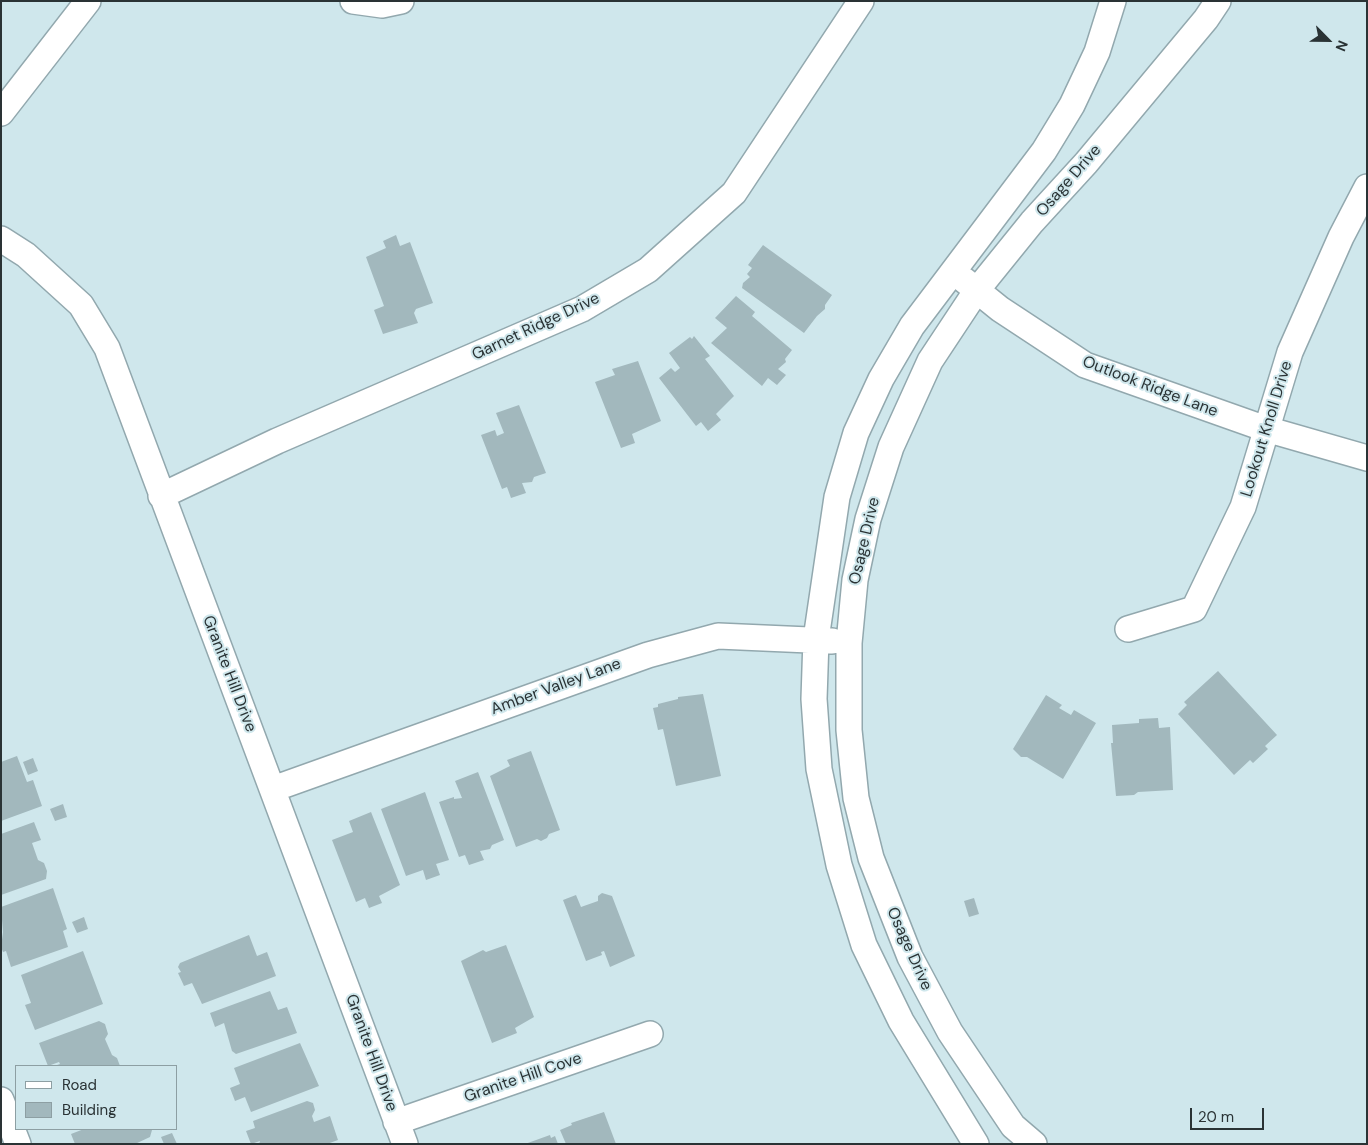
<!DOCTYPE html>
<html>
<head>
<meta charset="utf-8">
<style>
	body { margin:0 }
	#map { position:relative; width:1368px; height:1145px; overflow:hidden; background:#cfe7ec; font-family:"DM Sans",sans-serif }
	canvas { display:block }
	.frame { position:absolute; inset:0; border:2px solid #2a3335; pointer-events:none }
	.legend { position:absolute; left:15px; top:1065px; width:162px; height:65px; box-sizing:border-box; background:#cfe7ec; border:1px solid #8d9fa3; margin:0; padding:6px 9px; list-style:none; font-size:15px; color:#2a3335 }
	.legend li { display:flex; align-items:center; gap:10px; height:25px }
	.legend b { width:25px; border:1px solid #8d9fa3 }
	.north { position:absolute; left:1303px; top:15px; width:50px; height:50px; -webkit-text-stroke:4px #cfe7ec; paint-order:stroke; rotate:113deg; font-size:14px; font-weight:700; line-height:20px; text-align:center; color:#2a3335 }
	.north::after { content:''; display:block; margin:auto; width:18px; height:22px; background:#2a3335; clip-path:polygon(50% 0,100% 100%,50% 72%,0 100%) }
	.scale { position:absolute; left:1190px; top:1108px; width:74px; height:22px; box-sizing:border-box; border:2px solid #2a3335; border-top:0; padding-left:6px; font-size:15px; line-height:18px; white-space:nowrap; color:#2a3335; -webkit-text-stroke:4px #cfe7ec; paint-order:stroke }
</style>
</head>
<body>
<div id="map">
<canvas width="1368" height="1145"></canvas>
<div class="frame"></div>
<ul class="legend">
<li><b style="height:6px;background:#fff"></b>Road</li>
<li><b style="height:14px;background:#a2b8bd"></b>Building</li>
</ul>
<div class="north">N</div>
<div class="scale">20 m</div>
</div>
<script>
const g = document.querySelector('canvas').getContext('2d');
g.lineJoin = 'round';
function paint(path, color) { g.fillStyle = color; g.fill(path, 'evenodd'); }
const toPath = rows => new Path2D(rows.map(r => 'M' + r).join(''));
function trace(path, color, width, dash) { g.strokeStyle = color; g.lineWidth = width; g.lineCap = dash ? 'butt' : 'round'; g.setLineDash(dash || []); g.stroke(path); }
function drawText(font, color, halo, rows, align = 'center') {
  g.font = font + ' "DM Sans",sans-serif'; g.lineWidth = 4; g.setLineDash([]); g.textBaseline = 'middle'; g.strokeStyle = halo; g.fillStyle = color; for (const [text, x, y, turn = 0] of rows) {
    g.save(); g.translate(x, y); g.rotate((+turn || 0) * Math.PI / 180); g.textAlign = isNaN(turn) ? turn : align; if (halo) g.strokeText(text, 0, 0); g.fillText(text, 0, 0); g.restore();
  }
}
const building = toPath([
	[396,235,400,246,410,242,433,303,416,309,414,313,418,323,383,334,374,310,384,306,366,257,386,248,383,241],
	[763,245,832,295,825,305,825,309,817,316,804,333,742,288,743,283,750,277,747,274,752,268,748,265],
	[736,296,755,312,752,316,792,350,785,359,786,362,778,369,786,375,777,385,768,378,762,386,711,343,727,328,715,318],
	[694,336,710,356,705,359,734,396,716,414,721,420,708,431,701,422,696,426,659,378,671,368,675,372,680,368,669,353,690,337,692,339],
	[638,361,661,421,632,434,635,443,621,448,595,382,615,375,612,369],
	[519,405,546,473,534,477,532,482,522,483,526,493,511,498,507,487,502,489,481,435,495,430,497,436,504,433,496,413],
	[1218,671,1277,735,1265,746,1268,749,1253,763,1250,760,1234,775,1178,714,1187,705,1184,702],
	[703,694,721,776,676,786,663,729,658,730,653,708,658,707,658,704,678,699,678,697],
	[1046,695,1062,705,1059,708,1071,715,1074,710,1096,723,1063,779,1027,757,1021,757,1013,749],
	[1158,718,1159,728,1170,727,1173,790,1138,792,1134,795,1116,796,1111,743,1113,743,1112,725,1139,723,1139,719],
	[531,751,560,830,549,834,547,838,541,841,537,839,516,847,490,776,510,766,507,760],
	[17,756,27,782,33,780,42,806,1,821,1,762],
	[33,758,38,771,28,775,23,762],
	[478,772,504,840,492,845,490,849,480,851,484,860,469,865,465,855,459,857,439,802,454,797,454,799,462,798,455,781],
	[425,792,449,860,436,864,440,875,426,880,423,870,406,876,381,809],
	[63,804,67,817,55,821,50,809],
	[371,812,400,885,379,896,382,903,369,908,365,898,356,902,332,840,353,832,349,821],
	[34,822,41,840,32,843,38,860,44,863,47,871,46,879,1,895,1,834],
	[53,888,67,929,63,931,68,947,11,967,6,951,3,952,1,947,3,932,1,907],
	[602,893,612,896,635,956,610,967,604,951,601,952,602,955,586,961,563,900,576,895,581,907,598,901,598,896],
	[974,898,979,914,969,917,964,901],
	[84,917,88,929,77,933,72,922],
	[249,935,257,956,267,952,276,976,202,1004,192,983,184,986,178,973,181,972,178,967,180,963],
	[506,945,534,1017,515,1028,517,1033,492,1043,461,961,483,950,486,952],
	[83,951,103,1004,35,1030,25,1005,31,1003,21,975],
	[270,991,278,1010,287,1007,297,1033,236,1054,232,1051,224,1023,215,1027,210,1013],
	[99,1021,105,1024,108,1034,105,1039,112,1055,117,1058,120,1066,54,1066,60,1064,59,1062,48,1066,39,1043],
	[300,1043,319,1086,251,1112,245,1097,235,1101,230,1088,240,1084,234,1068],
	[307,1101,313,1103,315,1110,312,1116,314,1122,330,1116,338,1140,327,1144,259,1144,260,1141,251,1144,246,1131,255,1128,253,1121],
	[604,1112,616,1144,566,1144,560,1130,572,1125,571,1123],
	[84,1129,152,1129,152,1130,150,1137,135,1144,75,1144,71,1134],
	[172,1133,177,1144,164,1144,161,1137],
	[550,1135,551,1138,555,1136,558,1144,525,1144]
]);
const minor = toPath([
	[353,1,382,5,401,1],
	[1,113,88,1],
	[1,239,26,255,81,305,107,348,405,1144],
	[964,280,1000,309,1085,365,1266,429,1367,458],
	[161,496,277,441,582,309,648,270,734,193,861,1],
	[1128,629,1194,609,1243,507,1290,352,1341,237,1367,187],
	[273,789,648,655,718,636,832,641],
	[1,1100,18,1144],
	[396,1122,650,1034],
	[976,1144,901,1021,864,945,839,865,819,769,814,699,816,639,837,497,856,433,881,379,912,326,1044,151,1072,105,1097,52,1113,1],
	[1034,1144,1013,1126,950,1032,910,957,871,858,856,798,849,730,849,643,855,580,868,519,891,447,930,361,977,290,1032,222,1086,163,1206,19,1218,1]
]);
const streetNames = [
	["Osage Drive",1069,181,-49],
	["Garnet Ridge Drive",536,327,-25],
	["Outlook Ridge Lane",1150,387,21],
	["Lookout Knoll Drive",1267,429,-73],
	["Osage Drive",865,541,-77],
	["Granite Hill Drive",229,674,69],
	["Amber Valley Lane",556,687,-20],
	["Osage Drive",909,949,66],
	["Granite Hill Drive",371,1053,70],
	["Granite Hill Cove",523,1078,-19]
];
paint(building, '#a2b8bd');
trace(minor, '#92a8ae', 28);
trace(minor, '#fff', 25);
drawText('16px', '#2a3335', '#cfe7ec', streetNames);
</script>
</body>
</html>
